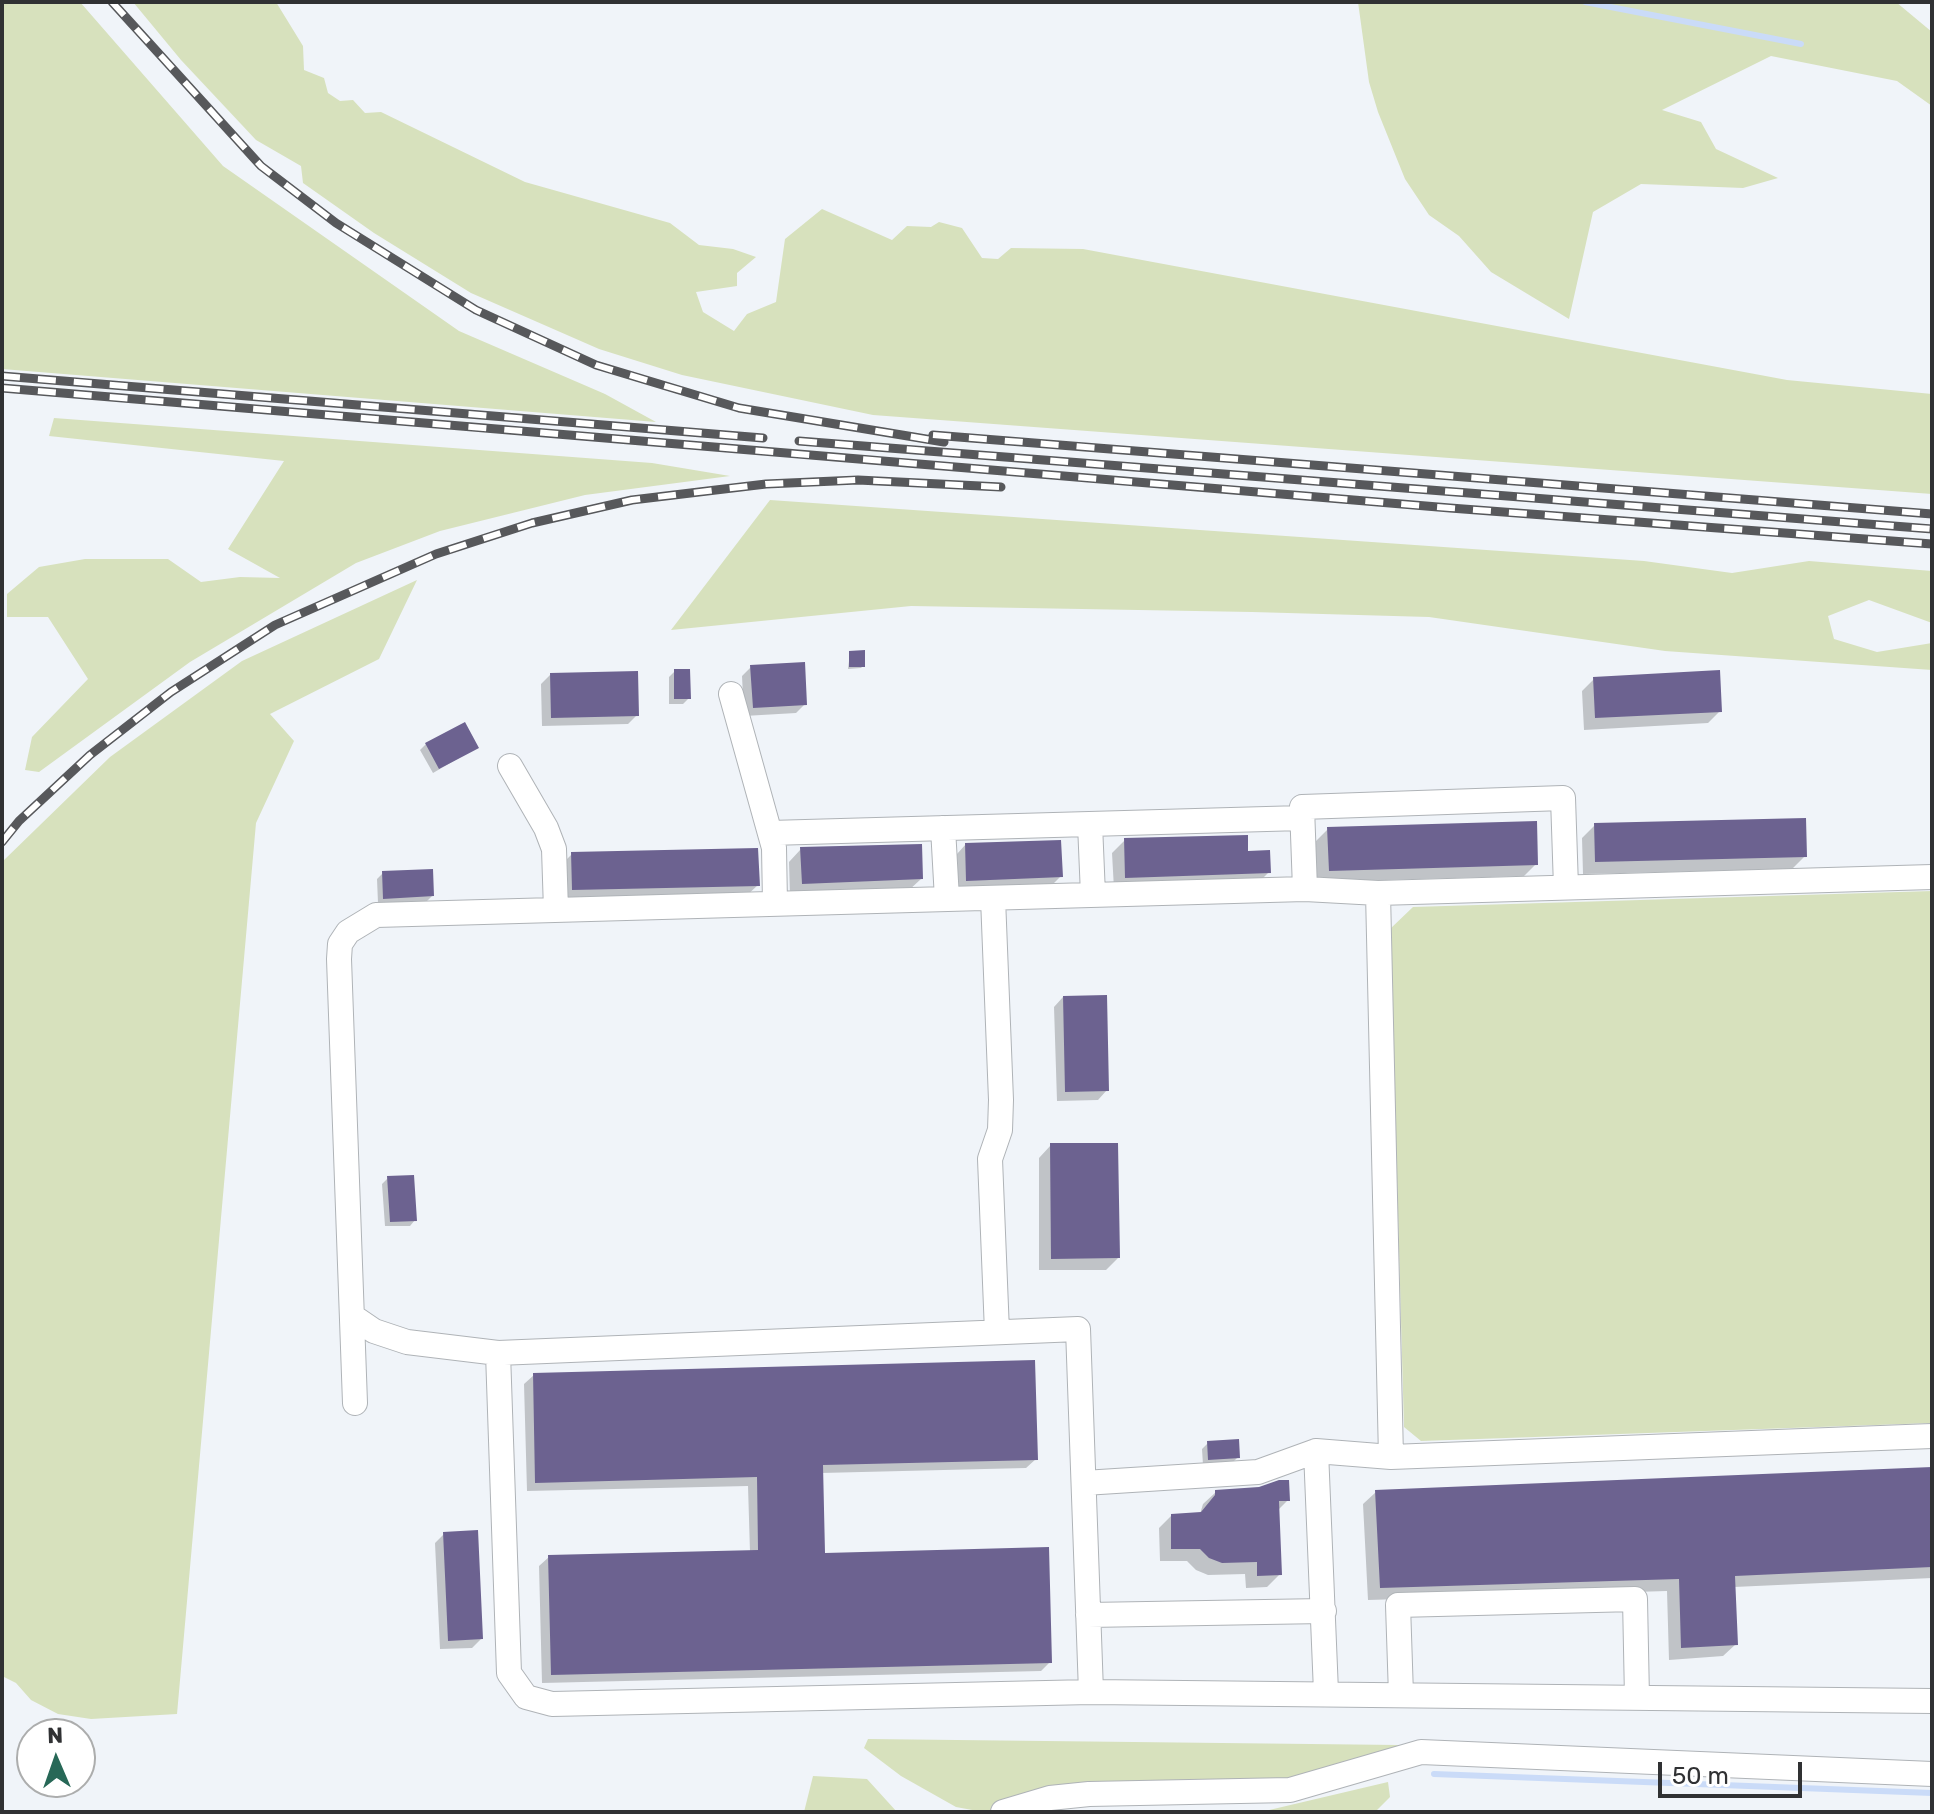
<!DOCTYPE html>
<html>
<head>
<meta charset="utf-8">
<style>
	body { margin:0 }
	#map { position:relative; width:1934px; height:1814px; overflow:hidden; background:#f0f4f9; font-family:Rubik,sans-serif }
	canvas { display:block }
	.frame { position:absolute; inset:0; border:4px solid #303133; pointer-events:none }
	.north { position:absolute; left:16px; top:1718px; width:80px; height:80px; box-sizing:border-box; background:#fff; border:2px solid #acadad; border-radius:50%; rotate:358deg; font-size:22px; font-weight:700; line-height:32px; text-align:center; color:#303133 }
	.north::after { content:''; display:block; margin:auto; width:28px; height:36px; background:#276857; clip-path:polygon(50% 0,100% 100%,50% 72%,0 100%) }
	.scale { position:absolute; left:1658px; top:1762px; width:144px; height:36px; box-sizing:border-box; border:4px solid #303133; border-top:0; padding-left:10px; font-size:24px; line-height:28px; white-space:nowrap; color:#303133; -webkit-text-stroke:6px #fff; paint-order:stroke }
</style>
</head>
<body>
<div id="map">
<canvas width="1934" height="1814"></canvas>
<div class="frame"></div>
<div class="north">N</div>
<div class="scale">50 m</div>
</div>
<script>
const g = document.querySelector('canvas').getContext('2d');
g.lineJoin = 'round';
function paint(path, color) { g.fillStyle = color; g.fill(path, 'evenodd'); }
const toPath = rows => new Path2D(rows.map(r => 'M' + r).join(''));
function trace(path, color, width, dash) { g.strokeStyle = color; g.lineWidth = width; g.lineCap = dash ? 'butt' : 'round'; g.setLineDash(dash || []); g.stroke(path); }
const green = toPath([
	[2,2,80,2,223,166,459,331,605,394,656,422,2,369],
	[133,2,276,2,303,46,304,70,324,78,328,93,340,101,353,100,365,113,381,112,525,182,670,223,699,245,733,249,756,257,737,273,737,286,696,292,703,312,734,331,747,314,776,302,785,239,822,209,892,240,907,226,931,227,939,222,962,228,982,258,998,259,1011,248,1083,249,1787,380,1932,394,1932,494,873,415,682,375,599,349,471,293,374,233,303,183,301,166,256,140,181,60],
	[1358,2,1896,2,1932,32,1932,106,1897,81,1771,56,1662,110,1701,122,1716,149,1778,178,1743,188,1641,184,1593,212,1569,319,1491,272,1459,236,1429,215,1405,179,1378,112,1369,82],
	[54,418,652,463,730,476,585,495,440,531,356,563,190,662,39,772,25,770,32,737,88,679,48,617,7,617,7,594,39,567,85,559,168,559,201,582,240,577,280,578,228,549,284,461,49,436],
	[770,500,1644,561,1732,573,1809,561,1932,571,1932,623,1869,600,1828,616,1834,639,1877,652,1932,643,1932,670,1665,651,1429,617,1252,612,911,606,671,630],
	[417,580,379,659,270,714,294,741,256,823,177,1714,91,1719,58,1714,31,1700,16,1683,2,1676,2,862,110,757,242,661],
	[1932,891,1932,1423,1421,1441,1404,1427,1390,929,1413,907],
	[868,1739,1399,1745,1374,1762,1290,1786,1018,1800,991,1812,983,1812,956,1807,901,1776,864,1748],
	[813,1776,867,1779,897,1812,804,1812],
	[1388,1782,1390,1797,1375,1812,1231,1812,1265,1811]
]);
const shadow = toPath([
	[850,653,863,666,861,668,848,669],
	[751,667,805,704,796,713,744,716,742,676],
	[675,671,689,698,683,704,669,704,669,677],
	[550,675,637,715,628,724,542,726,541,684],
	[1594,679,1720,711,1708,723,1584,730,1582,691],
	[426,744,476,748,433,773,420,750],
	[1595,825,1805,856,1792,869,1583,874,1582,838],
	[1328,829,1536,864,1524,876,1317,882,1315,842],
	[1125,840,1246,853,1269,872,1257,884,1114,889,1112,853],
	[966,844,1061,876,1052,885,958,889,957,854],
	[801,849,921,879,908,891,790,895,789,862],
	[572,854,758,885,745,897,560,902,559,867],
	[383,873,432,896,427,901,378,903,377,879],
	[1063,997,1107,1090,1098,1100,1057,1101,1054,1007],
	[1051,1145,1118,1258,1106,1270,1039,1270,1039,1158],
	[388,1178,415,1220,410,1226,385,1226,382,1184],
	[534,1375,1036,1459,1026,1468,821,1473,823,1555,1050,1662,1041,1671,542,1683,539,1566,549,1557,750,1552,748,1486,527,1491,524,1384],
	[1208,1443,1238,1457,1232,1463,1203,1465,1202,1449],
	[1932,1469,1932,1578,1734,1587,1736,1644,1723,1656,1669,1660,1667,1591,1368,1600,1363,1504,1376,1492],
	[1216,1492,1288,1500,1278,1510,1280,1574,1267,1587,1246,1588,1245,1574,1208,1575,1196,1570,1187,1561,1160,1561,1159,1528,1171,1516,1200,1514,1203,1504],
	[444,1534,481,1639,472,1648,440,1649,435,1543]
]);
const stream = toPath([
	[1585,2,1801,44],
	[1434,1774,1932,1793]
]);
const building = toPath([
	[865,650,865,667,849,667,849,651],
	[805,662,807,705,753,708,750,665],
	[674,669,690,669,691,699,674,699],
	[1720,670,1722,712,1595,718,1593,677],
	[638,671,639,716,551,718,550,673],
	[465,722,479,748,439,769,425,743],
	[1806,818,1807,857,1595,862,1594,823],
	[1537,821,1538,865,1329,871,1327,827],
	[1248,835,1248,851,1270,850,1271,873,1125,878,1124,838],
	[1061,840,1063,877,966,881,965,843],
	[922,844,923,879,802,884,800,847],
	[758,848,760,886,572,890,571,852],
	[433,869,434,896,383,899,382,871],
	[1107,995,1109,1091,1065,1092,1063,996],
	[1050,1143,1118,1143,1120,1258,1051,1259],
	[414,1175,417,1221,390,1222,387,1176],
	[1035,1360,1038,1460,823,1465,825,1553,1049,1547,1052,1663,551,1675,548,1555,758,1550,757,1477,535,1483,533,1373],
	[1239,1439,1240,1458,1208,1460,1207,1441],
	[1932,1467,1932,1567,1735,1576,1738,1645,1681,1648,1679,1579,1380,1588,1375,1490],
	[1279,1480,1289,1480,1290,1501,1279,1501,1282,1575,1257,1576,1257,1562,1222,1563,1209,1558,1200,1549,1171,1549,1171,1514,1201,1512,1215,1495,1215,1490,1259,1487],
	[478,1530,483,1639,448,1641,443,1532]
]);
const minor = toPath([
	[731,694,774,848,775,903],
	[510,766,546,828,554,849,556,910],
	[1090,824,1093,895],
	[943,828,947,899],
	[770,833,1302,818],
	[1305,889,1302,807,1563,798,1566,887],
	[1378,893,1391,1457],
	[993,898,1001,1100,1000,1130,990,1159,997,1332],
	[352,1316,374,1331,407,1342,498,1353,1078,1329,1091,1692],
	[498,1353,509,1673,526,1697,552,1704,1091,1692,1932,1701],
	[355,1403,339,959,340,944,348,932,376,915,1305,889,1378,893,1932,877],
	[1084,1483,1258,1472,1316,1451],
	[1088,1615,1324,1611],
	[1326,1692,1316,1451,1391,1457,1932,1436],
	[1401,1695,1398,1605,1635,1599,1637,1698],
	[1003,1812,1050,1798,1089,1794,1290,1790,1421,1752,1932,1774]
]);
const rail = toPath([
	[112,2,261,166,336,223,476,310,596,365,739,408,944,442],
	[2,376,763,438],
	[2,388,1450,508,1932,544],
	[933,435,1932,514],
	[799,441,1932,529],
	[2,842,19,821,90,755,171,692,275,625,436,554,532,523,632,500,766,484,858,480,1001,487]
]);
paint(green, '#d7e1bd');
paint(shadow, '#0003');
trace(stream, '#cadbf8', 6);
paint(building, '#6c6290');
trace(minor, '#afb3b7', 26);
trace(minor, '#fff', 24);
trace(rail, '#57585b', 9);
trace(rail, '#fff', 6, [18]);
</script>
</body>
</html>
